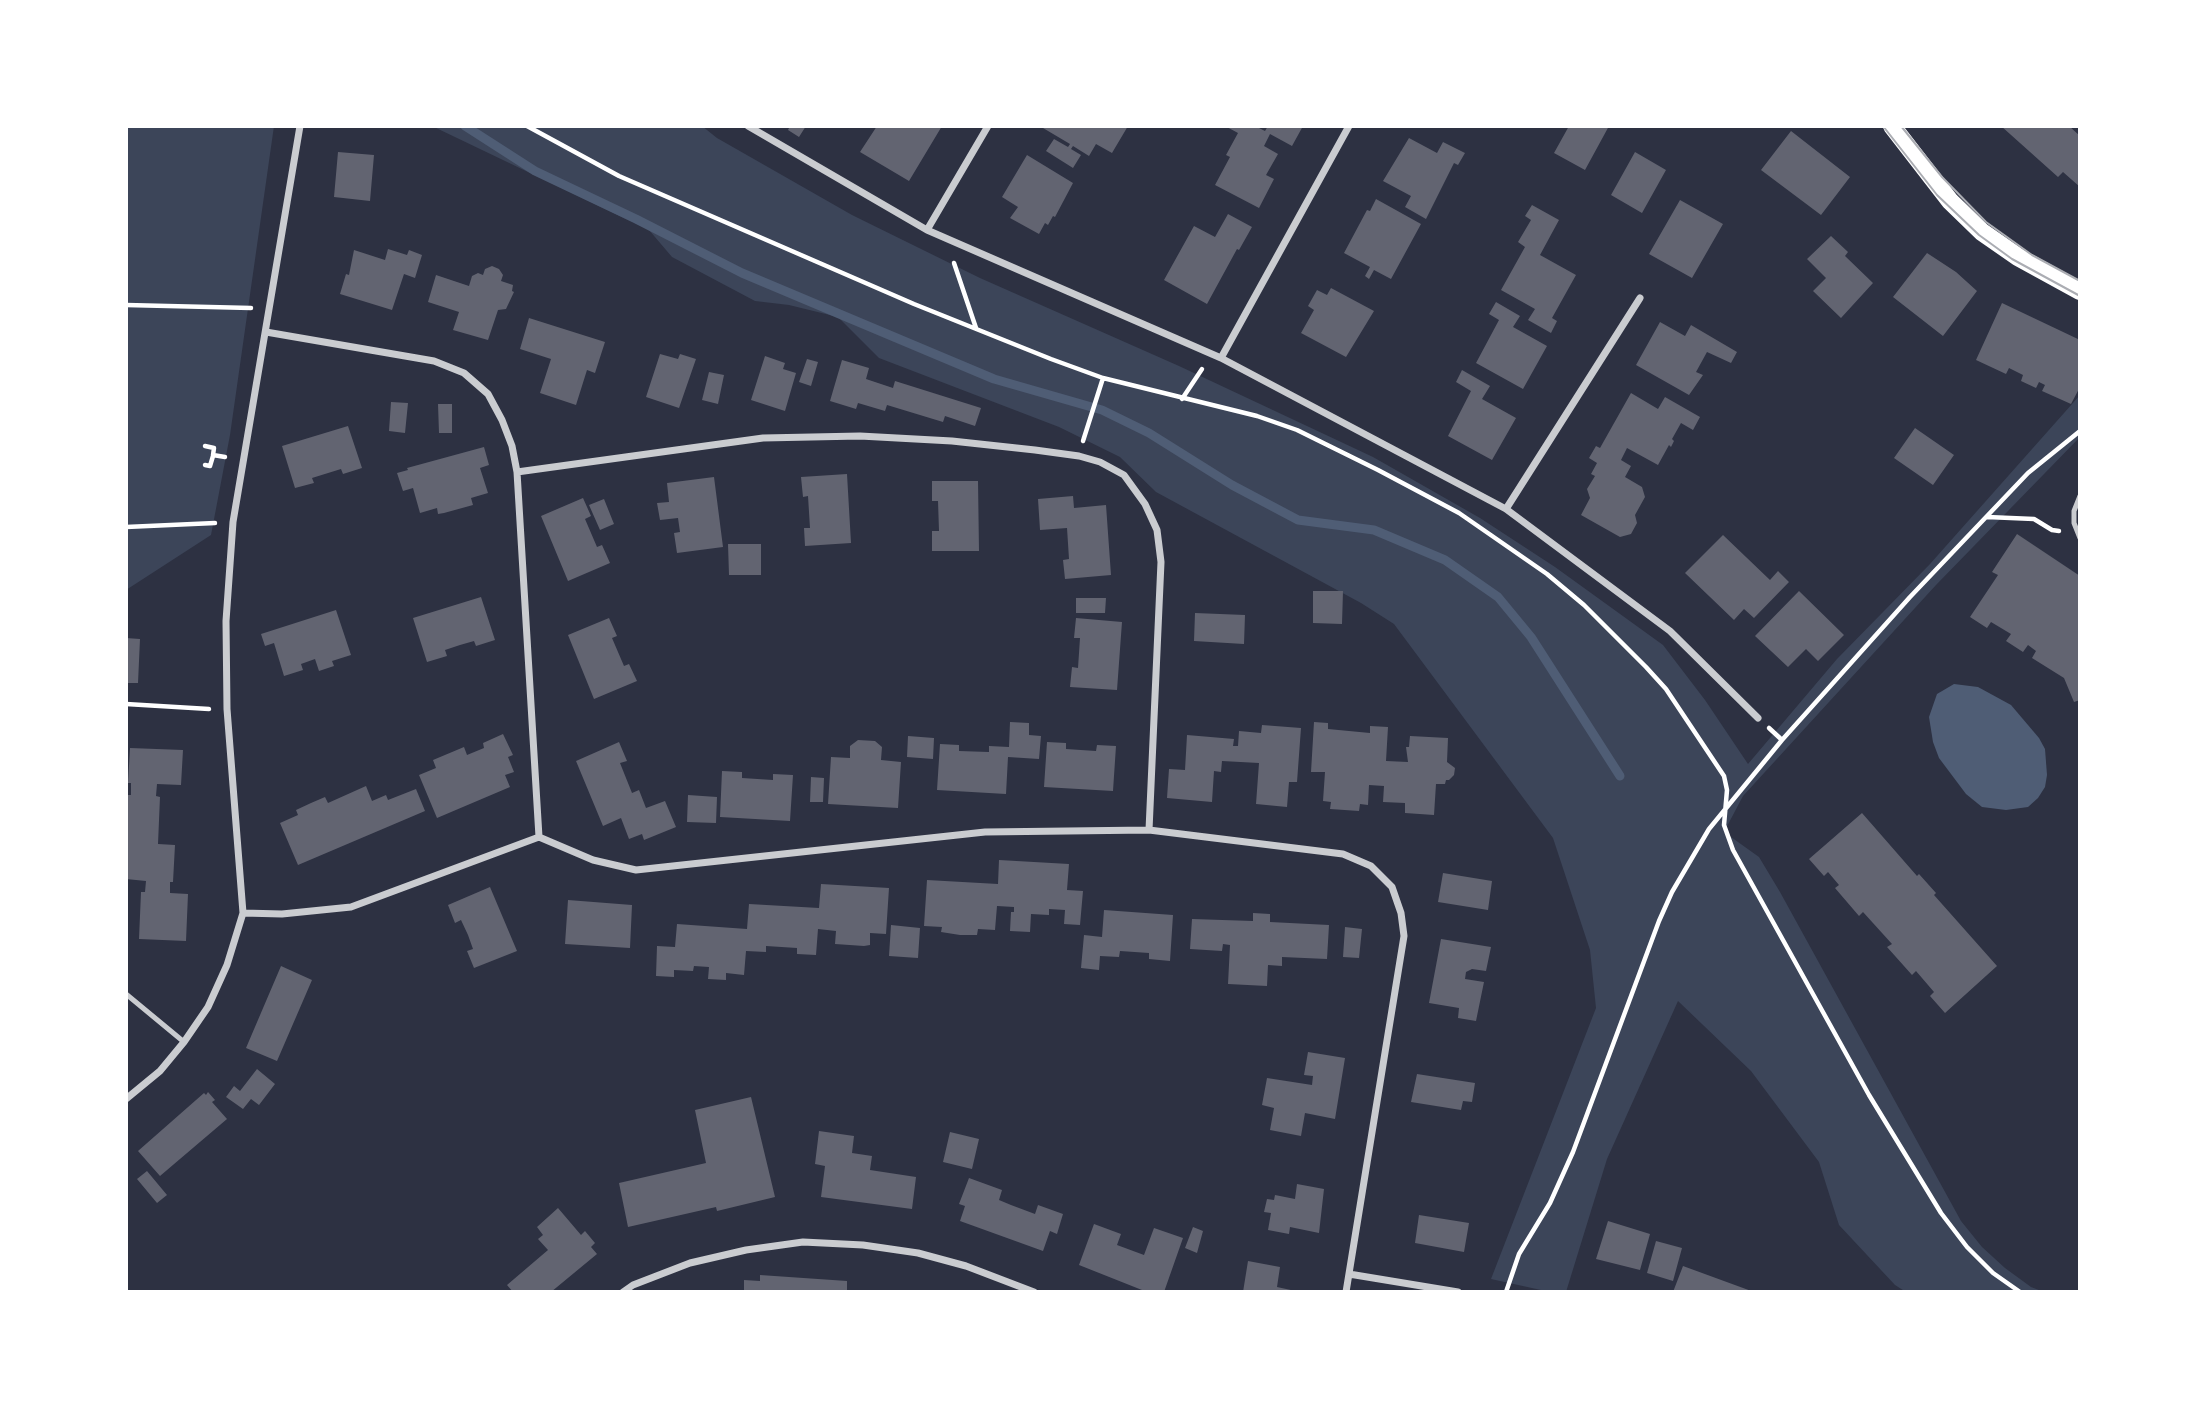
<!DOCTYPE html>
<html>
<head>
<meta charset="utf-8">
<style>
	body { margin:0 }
	#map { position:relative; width:2206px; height:1418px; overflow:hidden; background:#2d3142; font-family:"Public Sans",sans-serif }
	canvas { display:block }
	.frame { position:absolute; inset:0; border:128px solid #fff; pointer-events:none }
</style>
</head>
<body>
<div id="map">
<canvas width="2206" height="1418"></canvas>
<div class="frame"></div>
</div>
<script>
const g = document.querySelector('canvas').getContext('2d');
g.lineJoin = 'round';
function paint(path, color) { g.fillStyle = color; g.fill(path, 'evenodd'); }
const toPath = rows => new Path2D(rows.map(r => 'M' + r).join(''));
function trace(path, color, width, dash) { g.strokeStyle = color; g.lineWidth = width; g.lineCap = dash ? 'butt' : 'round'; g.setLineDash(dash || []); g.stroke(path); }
const green = toPath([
	[126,126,274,126,230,435,211,535,126,590],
	[432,126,702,126,717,138,852,215,980,278,1179,366,1373,457,1480,518,1555,567,1663,645,1705,700,1748,764,1837,659,1930,564,2080,395,2080,437,1936,585,1743,796,1724,832,1759,857,1780,892,1961,1221,1982,1247,2005,1268,2031,1287,2044,1292,1906,1292,1895,1285,1839,1225,1819,1162,1751,1071,1678,1001,1607,1159,1566,1292,1550,1292,1491,1279,1596,1008,1590,950,1553,838,1394,624,1361,603,1156,492,1120,457,1059,427,879,358,838,317,789,305,755,301,672,257,649,230]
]);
const water = toPath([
	[1954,684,1978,687,2011,705,2039,738,2045,749,2047,775,2045,787,2038,798,2028,807,2006,810,1982,807,1966,794,1939,758,1933,742,1929,717,1937,694]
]);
const stream = toPath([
	[465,126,535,171,636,219,742,273,994,379,1102,410,1149,433,1232,485,1298,520,1374,530,1445,560,1498,597,1531,637,1620,776]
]);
const building = toPath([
	[790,126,806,126,799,137,788,130],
	[877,126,942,126,909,181,860,152],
	[1044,126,1128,126,1112,153,1096,144,1089,156,1073,146,1071,149,1081,155,1073,168,1046,151,1054,139,1068,147,1070,144,1043,128],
	[1225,126,1255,126,1265,131,1268,126,1303,126,1292,146,1270,134,1264,146,1278,154,1266,175,1274,179,1259,208,1215,185,1230,157,1226,155,1238,133],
	[1569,126,1609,126,1585,170,1554,153],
	[2001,126,2069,126,2080,136,2080,187,2063,172,2058,177],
	[1791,131,1850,177,1821,215,1761,170],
	[1409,138,1437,153,1443,142,1465,153,1458,165,1454,163,1426,219,1405,207,1411,196,1383,181],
	[338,152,374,155,370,201,334,197],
	[1635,152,1666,170,1642,213,1611,195],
	[1027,155,1073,183,1055,217,1053,216,1048,225,1045,223,1039,234,1010,218,1018,207,1002,197],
	[1376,199,1421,224,1391,279,1374,270,1369,279,1365,276,1370,267,1344,253,1367,210,1370,211],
	[1680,200,1723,224,1692,278,1649,254],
	[1532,205,1559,220,1540,255,1576,275,1552,318,1557,321,1551,333,1528,320,1535,309,1501,290,1525,247,1518,242,1531,220,1525,216],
	[1228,214,1252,227,1239,250,1237,249,1207,304,1164,280,1194,226,1215,237],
	[1831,236,1848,252,1845,256,1873,283,1841,318,1813,291,1826,278,1807,259],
	[388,249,407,255,409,250,422,255,415,278,404,274,392,310,340,294,346,274,349,275,354,250,385,260],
	[1927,253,1956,272,1977,291,1943,336,1893,297],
	[492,266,499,269,503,275,501,281,513,285,512,291,514,292,506,309,498,310,488,340,453,330,459,312,428,302,436,275,469,286,472,276,478,273,483,275,485,269],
	[1331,288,1374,311,1346,357,1301,333,1314,310,1308,306,1317,290,1327,295],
	[1496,302,1520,316,1513,327,1547,346,1523,389,1476,363,1499,320,1489,314],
	[2002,303,2080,340,2080,387,2071,404,2042,391,2045,385,2039,382,2036,388,2021,381,2023,375,2009,368,2006,374,1976,360],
	[529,318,605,342,595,373,587,370,576,405,540,393,551,359,520,349],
	[1660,322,1685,336,1691,325,1737,352,1731,363,1707,352,1696,372,1703,375,1689,395,1636,365],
	[660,354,678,359,680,354,696,359,679,408,646,397],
	[765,356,785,363,783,369,796,373,785,411,751,400],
	[807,359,818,362,811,386,799,382],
	[842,360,869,368,866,379,893,388,895,381,981,408,975,426,945,416,943,422,887,405,885,411,858,403,856,409,830,401],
	[1462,370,1490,386,1482,399,1516,418,1492,460,1448,436,1471,391,1456,382],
	[709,372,724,375,718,404,702,400],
	[1631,393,1658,409,1665,397,1700,417,1693,430,1681,423,1672,439,1674,441,1671,447,1669,445,1658,465,1627,448,1621,460,1631,466,1625,477,1642,487,1645,497,1635,515,1637,523,1631,534,1620,537,1581,515,1590,498,1587,489,1595,476,1591,474,1597,463,1589,458,1596,446,1600,448],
	[391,402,408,403,405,433,389,431],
	[438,404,452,404,452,433,439,433],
	[348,426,362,468,343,474,341,469,312,478,314,483,295,488,282,446],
	[1915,428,1954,455,1933,485,1894,458],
	[484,447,489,465,480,468,488,493,471,498,473,505,444,513,438,514,437,508,420,513,413,488,403,491,397,473,408,470,407,468],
	[847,474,851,543,805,546,804,528,810,528,808,496,803,497,801,477],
	[714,477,723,547,677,553,674,533,680,532,678,518,660,520,657,503,669,502,667,483],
	[932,481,978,481,979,551,932,551,932,531,939,531,938,501,932,501],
	[1073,496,1074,508,1106,505,1111,575,1065,579,1063,560,1069,559,1067,528,1040,530,1038,499],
	[583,498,591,516,585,519,597,547,602,545,610,563,568,581,541,516],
	[604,499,614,524,600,530,589,505],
	[2017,534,2080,576,2080,700,2074,702,2064,678,2032,658,2036,651,2028,645,2023,652,2006,641,2011,634,1991,622,1987,628,1970,617,1998,575,1992,572],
	[1723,535,1770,580,1778,571,1789,582,1754,618,1744,609,1734,620,1685,573],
	[728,544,761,544,761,575,729,575],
	[1313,591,1343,591,1342,624,1313,623],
	[1799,591,1844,635,1818,661,1806,649,1788,667,1755,636],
	[481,597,495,640,476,646,474,641,460,645,445,650,447,656,427,662,413,618],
	[1076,598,1106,598,1105,613,1076,613],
	[336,610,351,655,332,661,334,666,319,671,315,659,301,664,303,670,284,676,274,643,265,646,261,634],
	[1195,613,1245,615,1244,644,1194,641],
	[609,618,617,636,612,638,624,666,629,664,637,681,594,699,568,635],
	[1076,618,1122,622,1117,690,1070,687,1072,667,1078,668,1080,638,1074,638],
	[126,638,140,639,138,683,126,683],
	[1010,722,1029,723,1029,735,1041,736,1039,759,1008,757,1006,794,937,790,940,744,959,745,959,751,989,752,989,746,1009,747],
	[1314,722,1328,723,1328,729,1370,733,1370,726,1388,727,1386,761,1408,762,1406,747,1409,747,1410,736,1448,738,1447,762,1455,768,1454,775,1449,780,1446,780,1445,784,1436,784,1434,815,1405,813,1405,803,1383,802,1384,786,1369,785,1368,805,1360,804,1359,811,1330,809,1331,802,1323,801,1325,772,1311,772],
	[1262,725,1301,728,1297,782,1289,782,1287,807,1256,804,1259,763,1222,761,1221,772,1214,771,1212,802,1167,798,1169,769,1185,770,1187,735,1234,739,1233,746,1238,746,1239,731,1261,733],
	[503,734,513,755,508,757,514,772,505,775,510,787,437,818,419,775,436,768,433,760,464,747,467,755,484,748,483,743],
	[908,736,934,738,933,759,907,757],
	[858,740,875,741,882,747,881,760,901,762,898,808,828,804,831,757,850,758,850,746],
	[619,742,627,761,620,763,632,793,639,790,646,808,665,801,676,827,644,840,642,834,629,839,621,818,603,826,576,761],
	[1047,742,1066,743,1066,749,1096,751,1097,745,1116,746,1113,791,1044,787],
	[130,748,183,750,181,785,157,784,156,796,160,797,158,844,175,845,173,882,170,882,170,893,188,894,186,941,139,939,141,892,145,892,146,881,126,879,126,795,131,795,131,783,128,783],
	[722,771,742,772,742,778,773,780,773,774,793,775,790,821,720,817],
	[811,777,824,778,823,802,810,802],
	[366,786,372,801,386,795,388,800,416,789,425,811,298,865,280,823,298,815,296,810,311,803,325,797,328,803],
	[688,795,717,797,716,823,687,822],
	[1862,813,1917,876,1919,874,1936,893,1934,895,1997,966,1945,1013,1930,996,1934,992,1916,971,1912,975,1887,947,1892,944,1863,912,1859,916,1835,888,1839,885,1828,872,1824,876,1809,859],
	[999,860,1069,864,1067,890,1083,891,1080,925,1064,924,1065,910,1049,909,1049,915,1031,914,1030,932,1010,931,1011,912,1014,912,1014,907,997,906,995,930,978,929,977,935,960,935,941,932,942,927,924,926,927,880,998,884],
	[1443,873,1492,881,1488,910,1438,902],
	[821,884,889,888,886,934,870,933,870,945,864,946,835,944,836,931,818,929,816,955,797,954,797,948,766,946,766,952,746,951,744,975,726,973,726,980,708,979,709,967,694,966,693,971,674,970,674,977,656,976,657,946,675,947,677,924,747,929,749,904,819,908],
	[490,887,517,951,474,968,467,951,473,949,468,935,461,920,455,923,448,905],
	[568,900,632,905,630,948,565,944],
	[1104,910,1173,915,1170,961,1149,959,1149,953,1120,951,1119,957,1100,956,1099,970,1081,968,1084,935,1102,937],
	[1253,913,1270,914,1270,922,1329,925,1327,959,1282,957,1282,966,1268,965,1267,986,1228,984,1230,945,1223,944,1222,951,1190,949,1192,919,1253,921],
	[891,925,920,928,918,958,889,956],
	[1345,927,1362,929,1359,958,1343,957],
	[1441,939,1491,947,1486,971,1472,969,1466,972,1465,979,1484,982,1476,1021,1458,1018,1459,1008,1429,1003],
	[281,966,312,980,277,1061,246,1048],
	[1308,1052,1345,1058,1335,1119,1305,1113,1301,1136,1270,1130,1274,1108,1262,1105,1267,1078,1312,1085,1313,1076,1304,1075],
	[257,1069,275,1084,259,1105,251,1099,243,1109,226,1097,234,1086,240,1091],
	[1417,1074,1475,1083,1472,1102,1463,1101,1461,1110,1411,1102],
	[208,1092,215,1100,212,1102,227,1119,160,1176,138,1151,204,1093,206,1095],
	[751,1097,775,1197,717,1211,716,1207,628,1227,619,1183,706,1163,695,1110],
	[819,1131,854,1136,852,1153,872,1156,870,1170,916,1177,912,1209,821,1197,825,1166,815,1164],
	[950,1132,979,1139,972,1169,943,1162],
	[147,1171,167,1195,157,1203,137,1179],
	[969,1178,1002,1190,999,1200,1011,1205,1035,1214,1038,1205,1063,1214,1057,1234,1050,1231,1043,1251,960,1221,965,1206,959,1204],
	[1297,1184,1324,1189,1319,1233,1290,1227,1289,1234,1268,1230,1271,1213,1264,1212,1267,1199,1274,1200,1275,1195,1295,1199],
	[558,1208,581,1235,585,1231,595,1243,591,1247,597,1254,551,1292,513,1292,507,1285,548,1250,538,1239,543,1235,537,1227],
	[1419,1215,1469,1223,1464,1252,1415,1243],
	[1608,1221,1650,1234,1640,1270,1596,1259],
	[1094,1224,1121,1234,1117,1245,1144,1255,1154,1228,1183,1238,1164,1292,1147,1292,1079,1265],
	[1193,1227,1203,1231,1197,1253,1185,1248],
	[1656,1241,1682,1248,1673,1281,1647,1273],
	[1248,1261,1280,1267,1277,1287,1300,1292,1243,1292],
	[1683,1266,1754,1292,1673,1292],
	[760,1275,847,1281,847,1292,744,1292,744,1280,760,1281]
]);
const path = toPath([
	[527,126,619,176,914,304,1051,359,1103,378,1257,416,1297,430,1378,470,1459,513,1547,574,1584,605,1646,667,1666,689,1724,776,1727,790,1724,825,1733,850,1869,1095,1941,1213,1967,1247,1993,1273,2020,1292],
	[954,263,976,328],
	[126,305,251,308],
	[1182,399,1202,369],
	[1083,441,1103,378],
	[205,446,214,448,213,455,225,457],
	[205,465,210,466,213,456],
	[1987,517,2034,519,2052,530,2059,531],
	[126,527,215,523],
	[126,704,209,709],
	[1769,728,1782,740],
	[1506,1292,1519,1254,1550,1203,1573,1152,1659,921,1672,892,1709,829,1782,740,1910,597,2028,473,2080,431]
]);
const service = toPath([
	[2080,496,2074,511,2074,523,2080,538],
	[126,994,184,1042]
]);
const minor = toPath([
	[748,126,927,230,1221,358,1506,509,1670,631,1758,718],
	[927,230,988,126],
	[266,332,434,361,464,373,488,394,502,420,512,446,517,472,539,837],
	[1221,358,1349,126],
	[517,472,763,438,860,436,952,441,1035,450,1079,456,1100,462,1124,475,1145,504,1157,530,1161,562,1149,830],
	[1506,509,1640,298],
	[243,913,282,914,351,907,539,837,593,860,636,870,985,832,1149,830,1343,854,1371,866,1392,887,1401,913,1404,936,1346,1292],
	[126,1099,160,1071,184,1042,208,1007,227,965,243,913,227,709,226,621,233,522,300,126],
	[1349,1274,1458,1292],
	[623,1292,633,1285,690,1263,746,1250,803,1242,863,1245,918,1253,966,1266,1034,1292]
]);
const primary = toPath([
	[1892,126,1950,201,1982,232,2018,257,2080,291]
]);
const tram = toPath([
	[1883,126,1937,195,1979,235,2012,259,2080,296],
	[1901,126,1942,177,1986,222,2032,255,2080,281]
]);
paint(green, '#3c4559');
paint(water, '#4f5d75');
trace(stream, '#4f5d75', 9);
paint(building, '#626471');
trace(path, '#fff', 4.5);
trace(service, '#caccd0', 5);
trace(minor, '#caccd0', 7);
trace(primary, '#fff', 18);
trace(tram, '#abadb3', 2);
</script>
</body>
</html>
